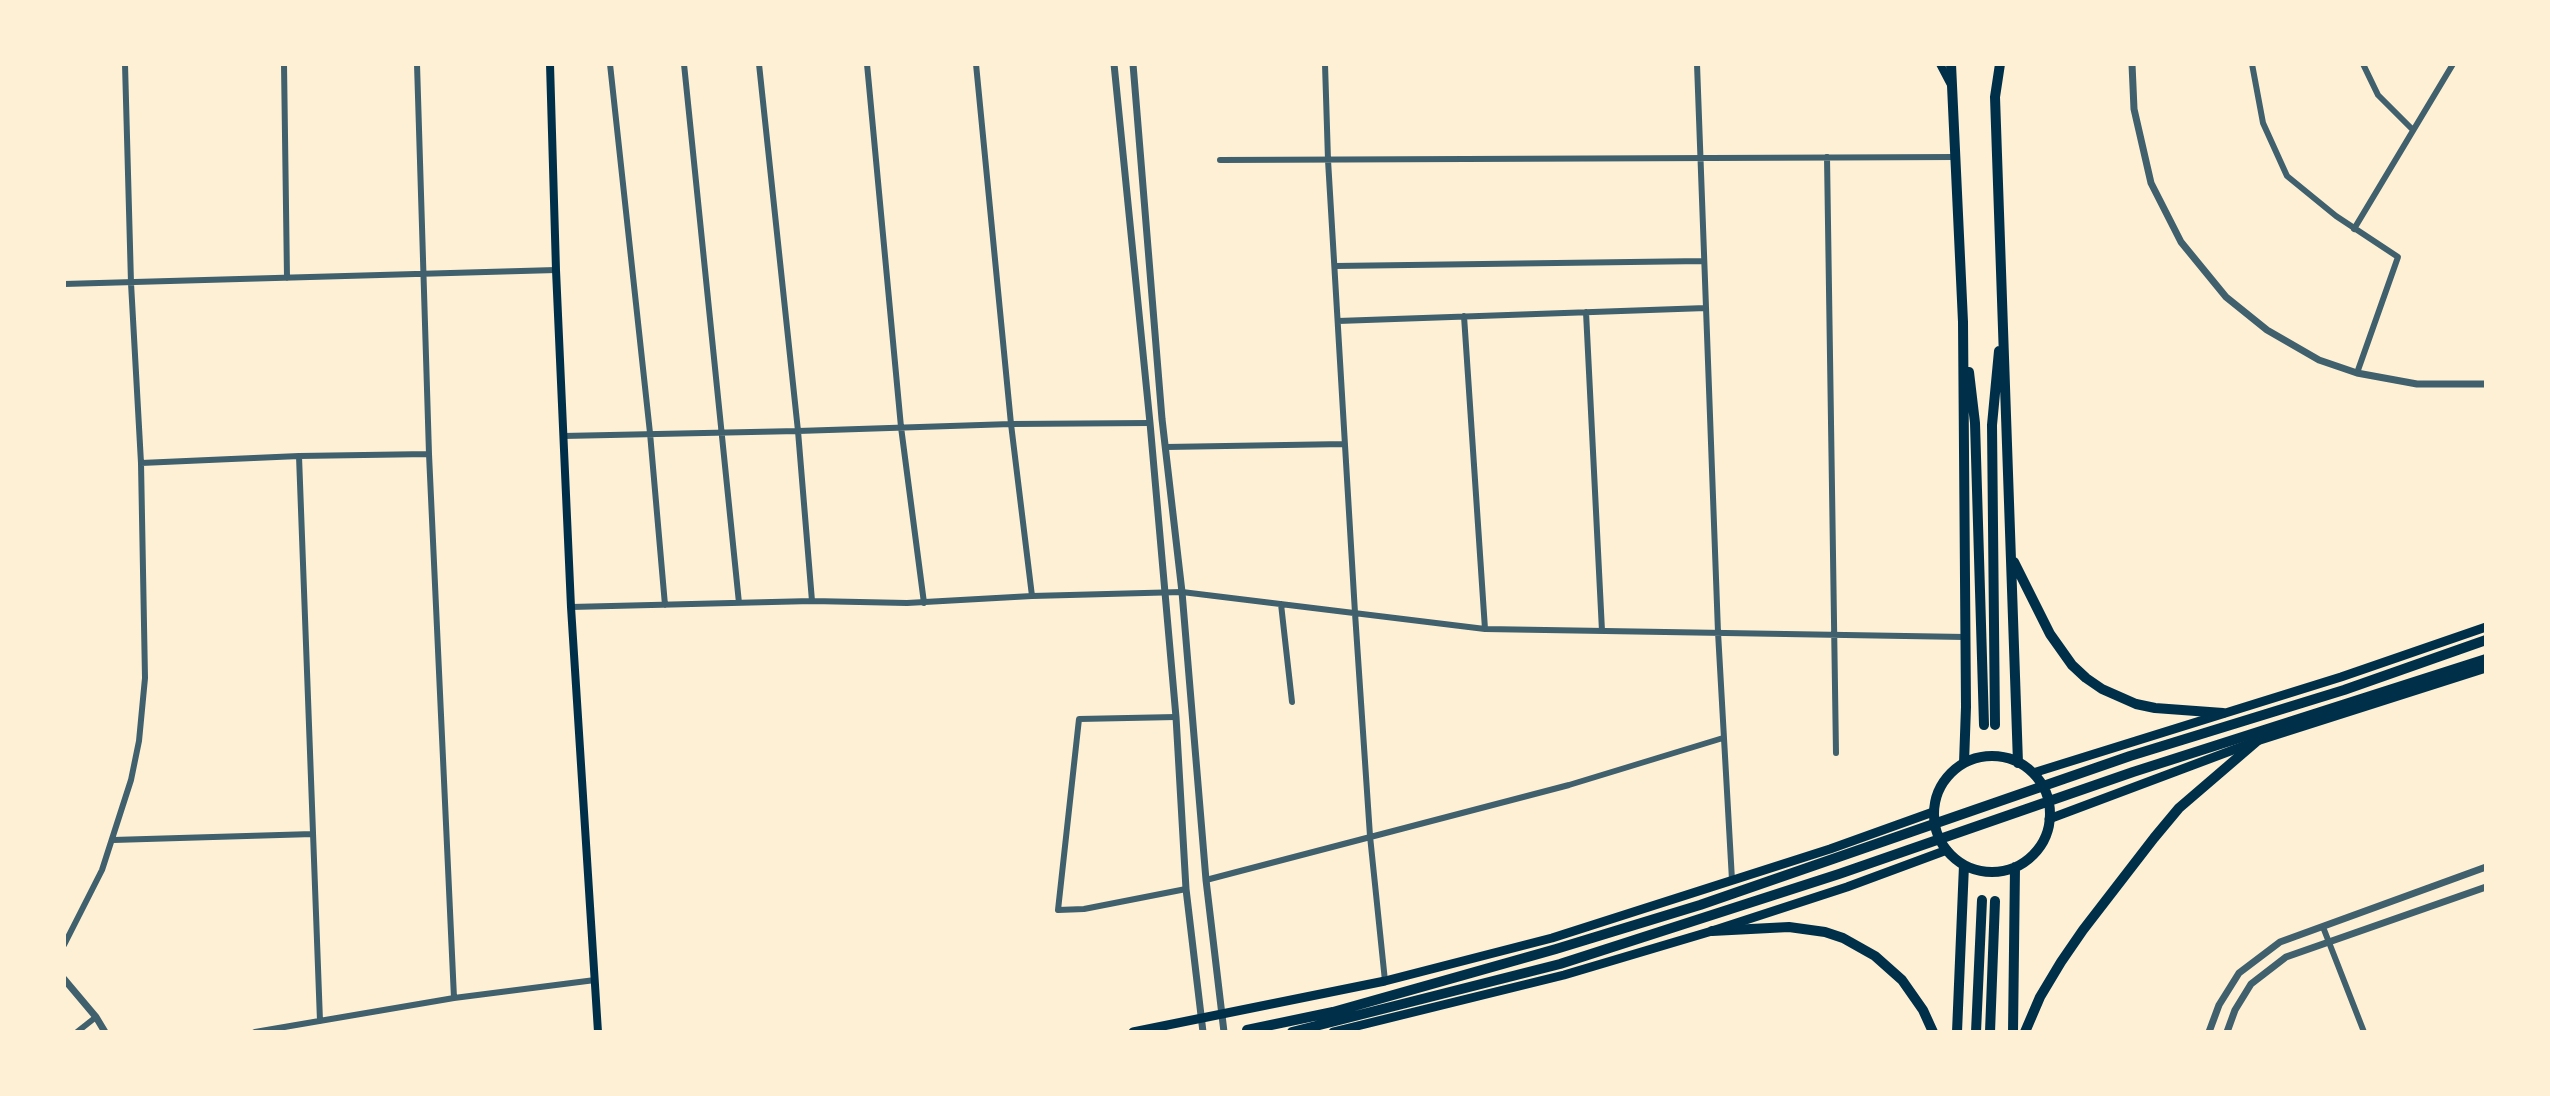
<!DOCTYPE html>
<html>
<head>
<meta charset="utf-8">
<style>
	body { margin:0 }
	#map { position:relative; width:2550px; height:1096px; overflow:hidden; background:#fdf0d5; font-family:Barlow,sans-serif }
	canvas { display:block }
	.frame { position:absolute; inset:0; border:66px solid #fdf0d5; pointer-events:none }
</style>
</head>
<body>
<div id="map">
<canvas width="2550" height="1096"></canvas>
<div class="frame"></div>
</div>
<script>
const g = document.querySelector('canvas').getContext('2d');
g.lineJoin = 'round';
const toPath = rows => new Path2D(rows.map(r => 'M' + r).join(''));
function trace(path, color, width, dash) { g.strokeStyle = color; g.lineWidth = width; g.lineCap = dash ? 'butt' : 'round'; g.setLineDash(dash || []); g.stroke(path); }
const minor = toPath([
	[284,64,287,278],
	[417,64,429,454,454,998],
	[610,64,650,433,665,605],
	[684,64,739,603],
	[759,64,798,431,812,601],
	[867,64,901,427,924,603],
	[976,64,1011,424,1032,596],
	[1325,64,1328,160,1355,613,1370,836,1385,981],
	[1697,64,1718,632,1732,880],
	[2252,64,2263,123,2287,176,2336,216,2398,257,2357,373],
	[2363,64,2378,95,2413,130],
	[1827,157,1836,753],
	[1220,160,1956,157],
	[2354,229,2453,64],
	[1335,266,1704,261],
	[64,284,556,270],
	[1586,312,1602,631],
	[1464,316,1485,629],
	[1338,321,1706,308],
	[563,436,798,431,1011,424,1150,423],
	[1166,447,1345,444],
	[299,456,320,1021],
	[141,463,299,456,429,454],
	[1281,604,1292,702],
	[571,607,812,601,907,603,1032,596,1182,592,1485,629,1965,637],
	[1176,717,1079,719,1058,910,1084,909,1186,889],
	[113,840,313,834],
	[1206,880,1569,785,1723,738],
	[2323,927,2364,1032],
	[64,945,102,870,131,780,139,741,145,678,141,463,131,283,125,64],
	[77,1032,96,1017],
	[255,1032,454,998,595,980]
]);
const tertiary = toPath([
	[1114,64,1150,423,1176,717,1186,889,1203,1032],
	[1133,64,1162,419,1182,592,1206,880,1224,1032],
	[2132,64,2134,109,2151,183,2181,242,2226,297,2267,330,2319,360,2357,373,2417,384,2486,384],
	[64,979,96,1017,105,1032],
	[2209,1032,2219,1005,2239,973,2280,942,2486,867],
	[2227,1032,2235,1010,2251,984,2286,957,2486,887]
]);
const secondary = toPath([
	[550,64,556,270,571,607,598,1032],
	[1940,64,1951,85]
]);
const primary = toPath([
	[2033,773,2341,677,2486,627],
	[2049,819,2257,741,2486,668],
	[1133,1032,1385,981,1552,938,1830,849,1933,812],
	[1333,1032,1564,975,1712,931,1847,887,1947,850]
]);
const trunk = toPath([
	[1951,64,1963,322,1966,707,1964,763],
	[2000,64,1995,97,2018,763],
	[1969,372,1975,423,1984,725],
	[2014,562,2050,634,2072,665,2086,678,2102,689,2136,704,2155,708,2223,713],
	[1995,725,1992,425,1999,351],
	'1934 814a58 58 0 1 1 116 0a58 58 0 1 1-116 0Z',
	[1712,931,1789,927,1825,932,1843,938,1875,956,1902,980,1923,1010,1933,1032],
	[1247,1030,1333,1012,1556,949,1700,905,2130,756,2344,690,2486,640],
	[1292,1032,1560,964,1839,874,2133,772,2486,659],
	[1957,1032,1964,865],
	[1976,1032,1982,900],
	[1990,1032,1995,901],
	[2013,1032,2015,867],
	[2025,1032,2040,997,2061,962,2083,930,2154,838,2179,808,2257,741]
]);
trace(minor, '#3f606c', 6);
trace(tertiary, '#3f606c', 7);
trace(secondary, '#003049', 8);
trace(primary, '#003049', 9);
trace(trunk, '#003049', 10);
</script>
</body>
</html>
